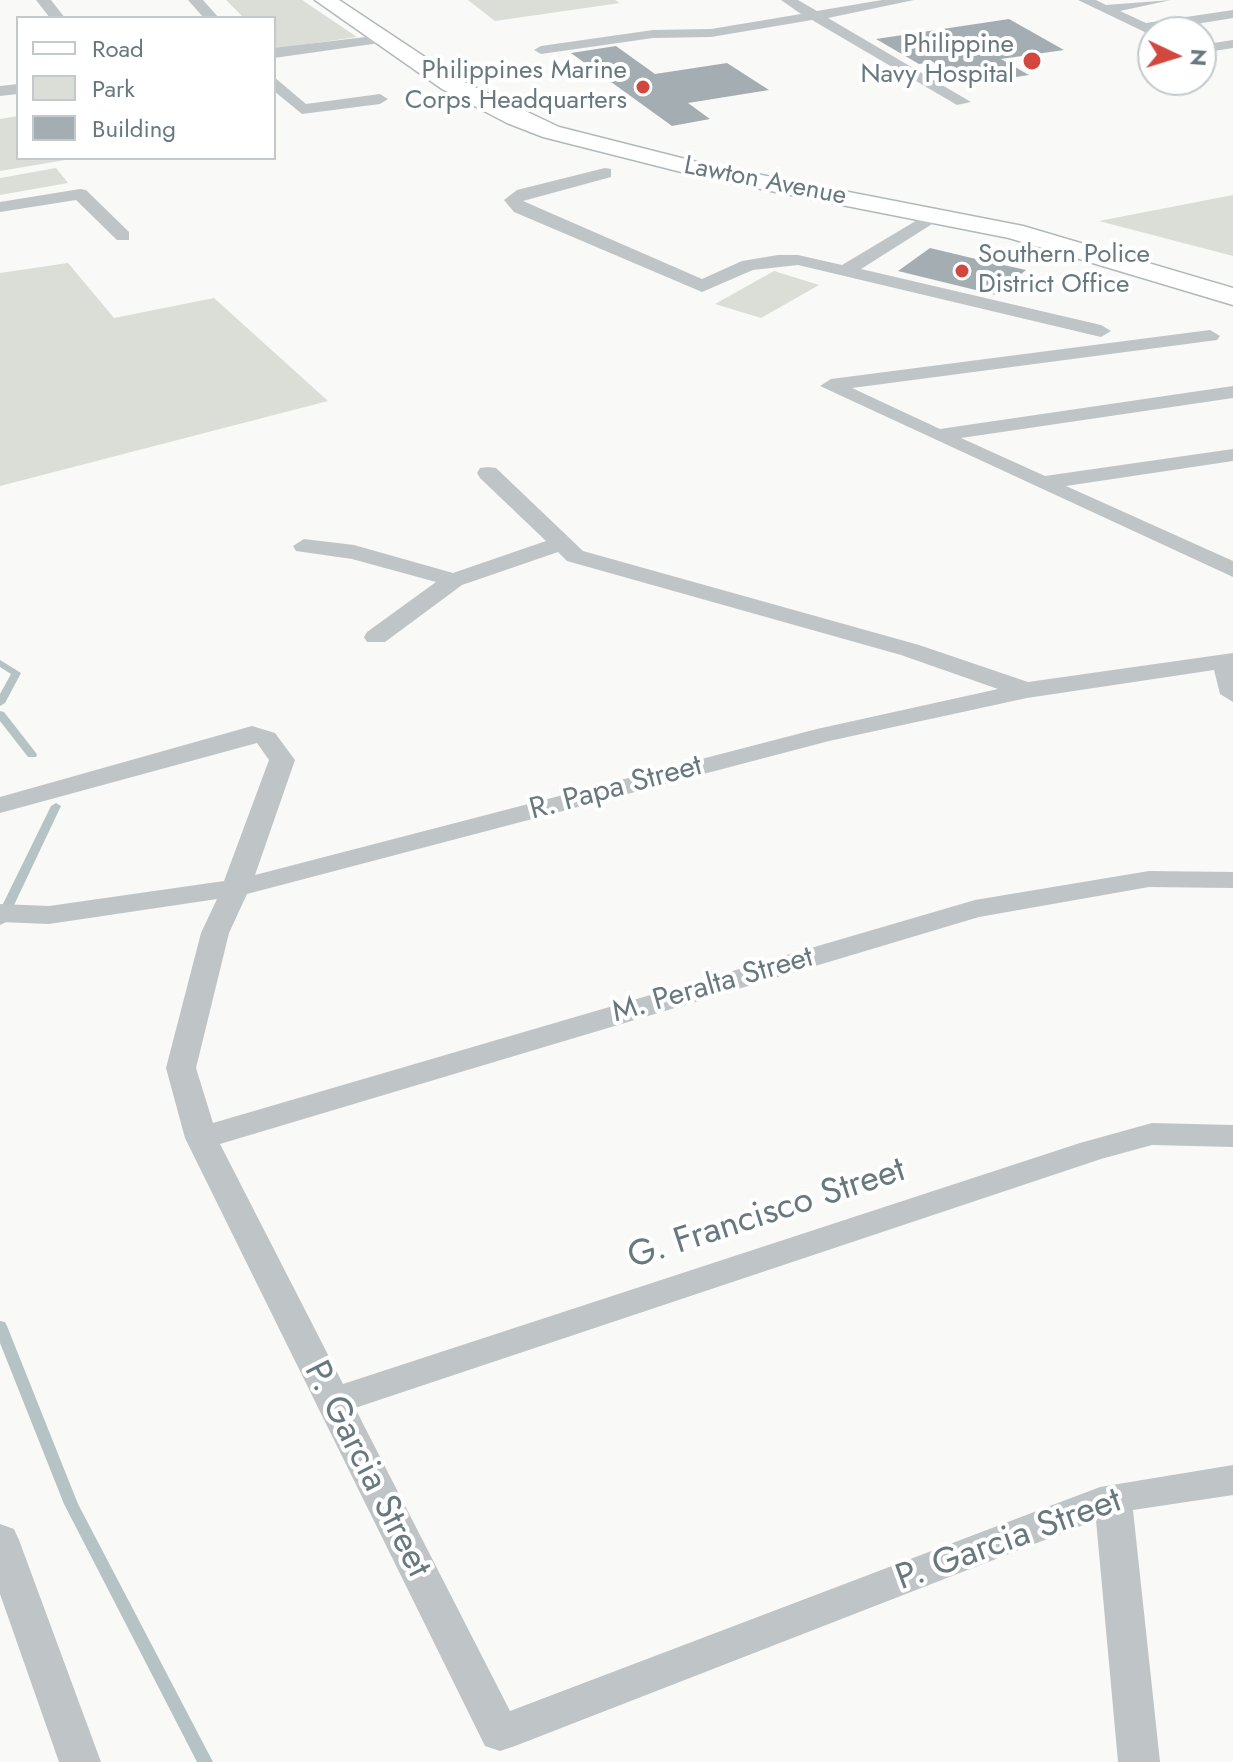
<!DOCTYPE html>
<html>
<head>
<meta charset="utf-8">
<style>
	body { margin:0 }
	#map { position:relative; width:1233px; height:1762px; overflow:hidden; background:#f9f9f7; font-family:Jost,sans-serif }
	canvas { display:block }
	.legend { position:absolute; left:16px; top:16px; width:260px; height:144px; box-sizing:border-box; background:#fff; border:2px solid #c2c9cc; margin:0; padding:10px 14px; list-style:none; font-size:24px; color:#67797f }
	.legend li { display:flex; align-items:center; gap:16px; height:40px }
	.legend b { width:40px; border:2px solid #c2c9cc }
	.north { position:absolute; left:1137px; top:16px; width:80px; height:80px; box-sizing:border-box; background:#fff; border:2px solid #c2c9cc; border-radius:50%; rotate:94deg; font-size:22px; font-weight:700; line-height:32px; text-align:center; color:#67797f }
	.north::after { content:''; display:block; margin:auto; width:28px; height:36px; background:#d2483f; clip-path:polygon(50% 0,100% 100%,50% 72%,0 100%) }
</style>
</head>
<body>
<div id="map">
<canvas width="1233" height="1762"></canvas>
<ul class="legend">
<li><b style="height:10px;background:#fff"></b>Road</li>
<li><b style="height:22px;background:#daded7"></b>Park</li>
<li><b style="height:22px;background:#a4aeb2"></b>Building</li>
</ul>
<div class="north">N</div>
</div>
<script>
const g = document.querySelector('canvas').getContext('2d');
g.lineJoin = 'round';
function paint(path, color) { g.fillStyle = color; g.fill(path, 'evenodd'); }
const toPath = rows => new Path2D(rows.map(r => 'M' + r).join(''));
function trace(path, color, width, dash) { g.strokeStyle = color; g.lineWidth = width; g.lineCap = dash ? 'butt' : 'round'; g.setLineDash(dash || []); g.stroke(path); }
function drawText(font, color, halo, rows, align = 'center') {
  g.font = font + ' Jost,sans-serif'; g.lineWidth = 8; g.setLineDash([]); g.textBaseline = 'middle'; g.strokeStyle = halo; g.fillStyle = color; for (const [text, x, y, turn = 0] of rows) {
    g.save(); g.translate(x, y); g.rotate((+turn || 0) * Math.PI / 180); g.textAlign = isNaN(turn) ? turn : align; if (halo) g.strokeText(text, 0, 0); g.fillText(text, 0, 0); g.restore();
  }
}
const green = toPath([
	[226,0,302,0,357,37,274,49,274,18,244,18],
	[468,0,615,0,620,3,495,21],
	[18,116,18,158,77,158,0,171,0,119],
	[56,168,68,183,0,195,0,178],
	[1233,195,1233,256,1099,221],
	[68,263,114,318,214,298,328,401,0,486,0,273],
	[774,271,819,285,761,318,715,304]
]);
const stream = toPath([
	[0,660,21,673,5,703,0,706,0,694,11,674,0,667,0,660],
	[0,711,4,712,36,753,37,755,36,757,28,757,0,721,0,711],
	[56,803,61,806,6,922,0,925,0,910,51,806,56,803],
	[0,1321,5,1322,7,1326,78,1504,213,1762,197,1762,64,1504,0,1343,0,1321]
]);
const building = toPath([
	[1009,19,1064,50,1001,59,1029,75,971,84,933,62,919,64,876,39],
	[616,46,655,74,727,63,769,90,688,103,710,119,672,126,571,53],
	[930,248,976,259,1026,270,996,295,898,271]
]);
const street = toPath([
	[36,0,51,0,65,18,50,18,36,0],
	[188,0,203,0,219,18,204,18,188,0],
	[781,0,798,0,817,11,882,0,914,0,828,18,971,102,957,105,812,20,711,37,653,38,541,54,534,50,541,46,653,30,711,29,801,14,781,0],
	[1078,0,1096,0,1106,5,1171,0,1120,11,1146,23,1233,10,1233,18,1159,30,1153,32,1153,36,1078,0],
	[382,35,389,39,387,42,274,58,274,48,382,35],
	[1233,40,1233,48,1201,53,1201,45,1233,40],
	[274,77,306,104,380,94,388,99,380,104,302,114,274,91,274,77],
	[18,84,18,94,0,96,0,86,18,84],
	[605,168,611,169,611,177,523,201,702,279,742,261,778,255,798,255,842,265,934,210,940,211,940,219,861,269,1101,325,1111,331,1101,337,798,265,753,270,702,292,514,212,504,200,517,190,605,168],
	[80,189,86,190,129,232,129,240,117,240,76,200,0,212,0,202,80,189],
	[1210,330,1220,336,1217,340,852,388,940,429,1233,386,1233,398,961,438,1045,476,1233,449,1233,461,1066,486,1233,561,1233,577,820,386,831,379,1210,330],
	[488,467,496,468,583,551,919,645,1028,682,1233,653,1233,702,1220,694,1214,670,1027,698,829,741,247,894,229,933,196,1068,213,1123,975,900,1149,871,1233,872,1233,888,1149,887,979,917,220,1144,343,1384,1080,1143,1152,1123,1233,1125,1233,1147,1152,1145,1101,1159,355,1408,510,1711,1100,1487,1233,1465,1233,1495,1133,1510,1160,1762,1118,1762,1096,1520,515,1746,500,1751,485,1746,185,1138,166,1068,201,933,217,899,49,924,0,922,0,904,49,906,224,881,269,760,257,743,0,813,0,797,252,726,275,733,295,760,255,875,817,729,998,689,901,655,567,561,558,552,462,585,385,642,367,642,364,637,367,632,436,582,352,559,296,551,293,546,304,539,354,545,453,573,546,541,480,478,477,473,480,468,488,467],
	[0,1524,14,1529,19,1540,101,1762,59,1762,0,1594,0,1524]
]);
const secondary = toPath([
	[315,0,339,0,458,79,559,127,705,164,1023,226,1233,288,1233,305,1009,238,705,178,543,137,507,123,442,89,315,0]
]);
const markers = [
	[1032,61,10,"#d2483f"],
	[643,87,8,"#d2483f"],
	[962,271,8,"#d2483f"]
];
const farPoinames = [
	["Philippine",1014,46],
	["Navy Hospital",1014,76],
	["Philippines Marine",627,72],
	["Corps Headquarters",627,102],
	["Southern Police",978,256,"left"],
	["District Office",978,286,"left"]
];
const farStreetnames = [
	["Lawton Avenue",765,182,11]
];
const streetNames = [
	["R. Papa Street",616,789,-15],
	["M. Peralta Street",713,986,-16]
];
const nearStreetnames = [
	["G. Francisco Street",767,1215,-18],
	["P. Garcia Street",366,1470,63],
	["P. Garcia Street",1009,1541,-20]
];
paint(green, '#daded7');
paint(stream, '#b5c3c5');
paint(building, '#a4aeb2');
trace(secondary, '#b1b8bb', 3);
paint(street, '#bfc4c6');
paint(secondary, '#fff');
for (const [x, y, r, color] of markers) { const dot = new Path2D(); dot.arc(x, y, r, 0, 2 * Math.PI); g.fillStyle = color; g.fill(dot); trace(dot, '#fff', 3); }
drawText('26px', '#67797f', '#fff', farPoinames, 'right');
drawText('26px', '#67797f', '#fff', farStreetnames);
drawText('30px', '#67797f', '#fff', streetNames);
drawText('36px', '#67797f', '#fff', nearStreetnames);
</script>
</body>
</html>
